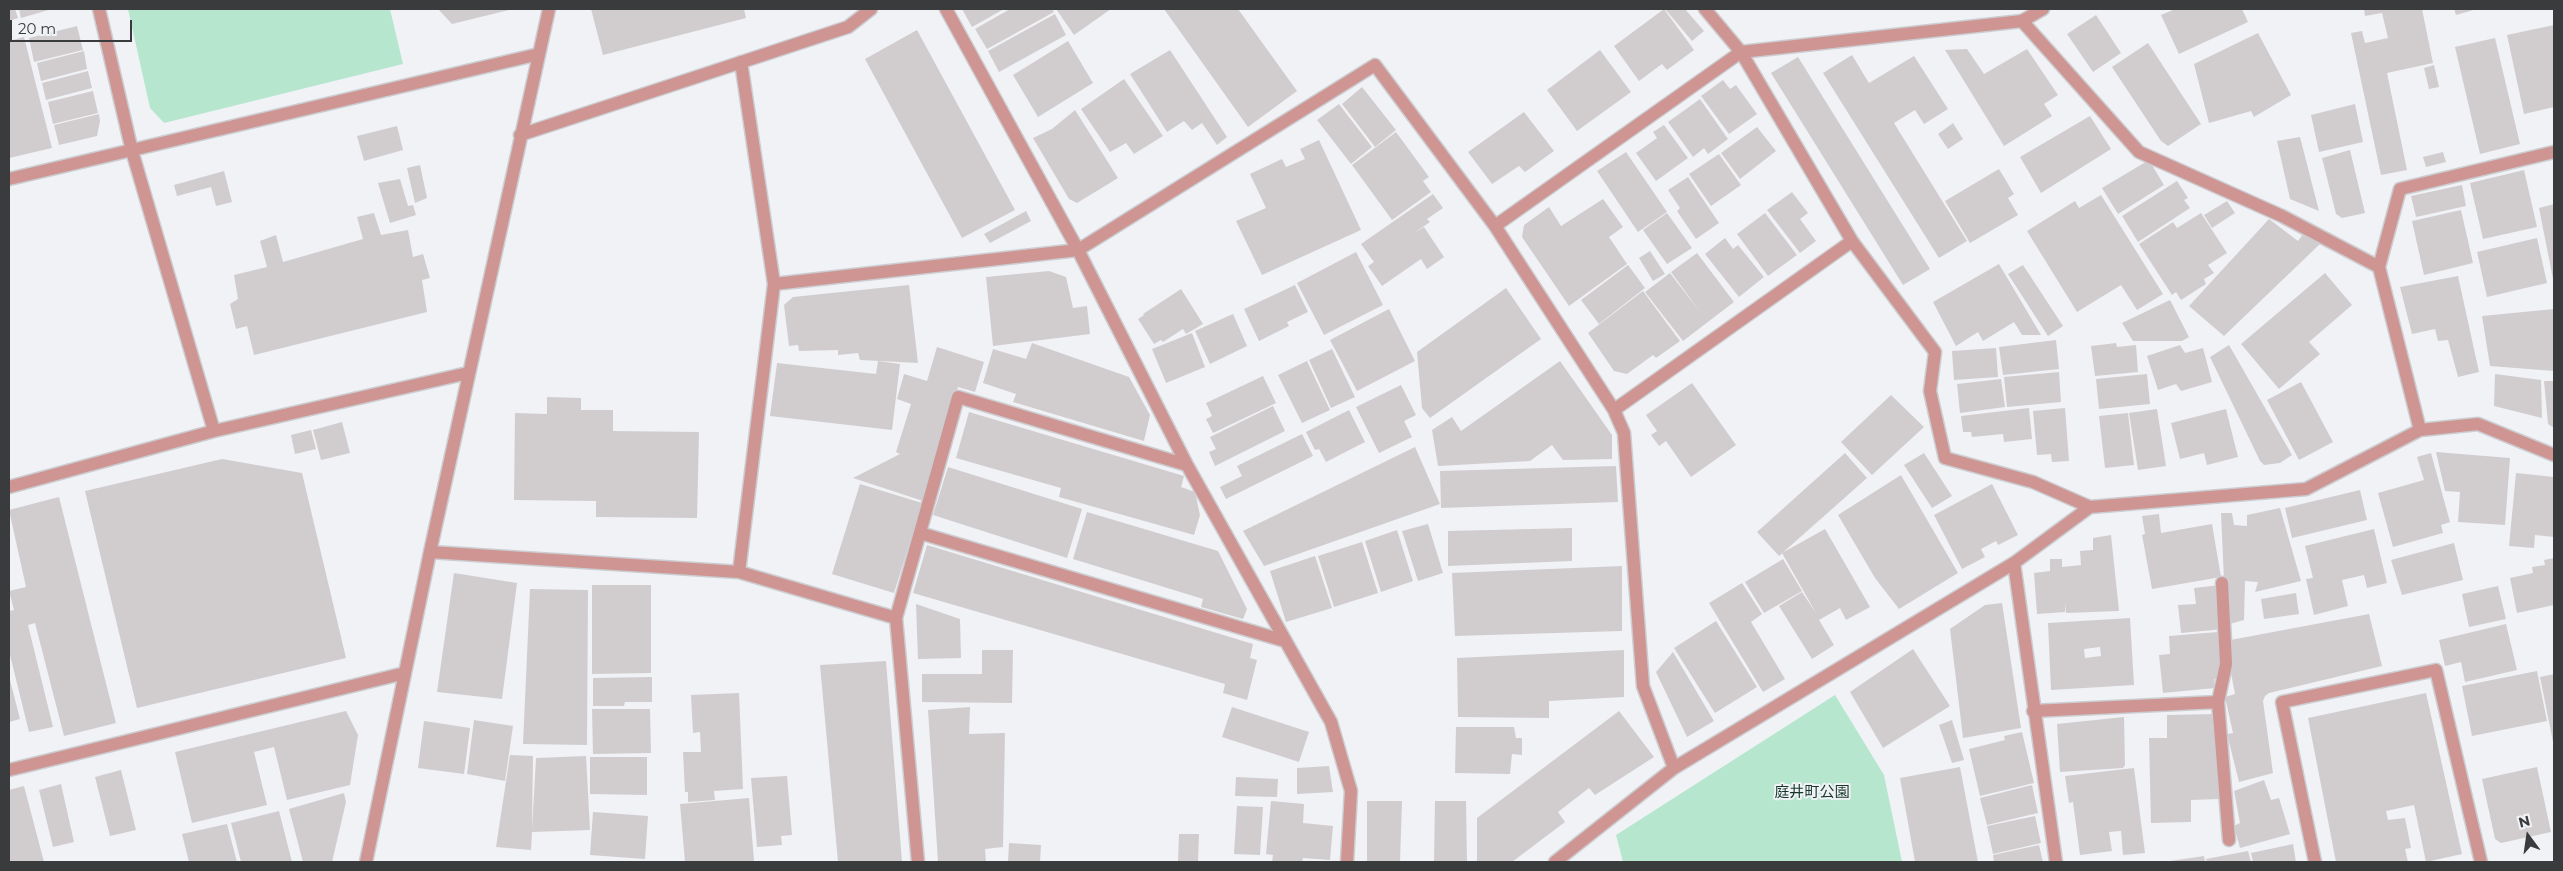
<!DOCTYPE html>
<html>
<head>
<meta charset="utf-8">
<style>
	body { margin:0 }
	#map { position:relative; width:2563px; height:871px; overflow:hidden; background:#f0f2f6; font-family:Montserrat,sans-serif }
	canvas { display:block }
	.frame { position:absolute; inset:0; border:10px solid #3a3b3c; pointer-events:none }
	.north { position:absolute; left:2503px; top:811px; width:50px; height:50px; -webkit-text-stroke:4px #f0f2f6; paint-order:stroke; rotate:346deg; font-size:14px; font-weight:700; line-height:20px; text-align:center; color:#3a3b3c }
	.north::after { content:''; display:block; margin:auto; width:18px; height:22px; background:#3a3b3c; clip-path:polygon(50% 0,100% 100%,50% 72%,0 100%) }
	.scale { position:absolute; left:10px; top:20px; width:122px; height:22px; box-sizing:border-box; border:2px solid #3a3b3c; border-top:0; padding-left:6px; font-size:15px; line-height:18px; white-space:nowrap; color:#3a3b3c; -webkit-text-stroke:4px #f0f2f6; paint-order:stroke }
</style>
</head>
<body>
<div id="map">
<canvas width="2563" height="871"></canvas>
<div class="frame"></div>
<div class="north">N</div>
<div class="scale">20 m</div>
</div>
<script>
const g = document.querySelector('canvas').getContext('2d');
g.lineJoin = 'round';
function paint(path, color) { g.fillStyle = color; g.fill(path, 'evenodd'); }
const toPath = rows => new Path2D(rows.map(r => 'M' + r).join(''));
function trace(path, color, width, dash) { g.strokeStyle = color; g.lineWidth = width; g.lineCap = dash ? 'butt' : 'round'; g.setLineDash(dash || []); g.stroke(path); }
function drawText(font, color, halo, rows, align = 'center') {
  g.font = font + ' Montserrat,"Noto Sans JP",sans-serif'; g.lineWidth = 4; g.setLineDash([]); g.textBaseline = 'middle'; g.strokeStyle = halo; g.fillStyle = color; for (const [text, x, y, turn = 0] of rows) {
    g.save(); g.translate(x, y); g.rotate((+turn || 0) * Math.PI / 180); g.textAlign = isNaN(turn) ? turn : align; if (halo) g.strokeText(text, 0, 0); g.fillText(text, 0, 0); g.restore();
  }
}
const green = toPath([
	[128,9,390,9,403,64,164,123,150,108],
	[1835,695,1884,775,1902,862,1623,862,1616,835]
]);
const building = toPath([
	[9,9,15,9,18,18,9,21],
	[19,9,52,9,21,18],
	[438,9,513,9,452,24],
	[591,9,744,9,746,18,603,55],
	[962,9,1004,9,972,27],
	[1010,9,1052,9,1054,12,987,49,975,29],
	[1056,9,1111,9,1074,35],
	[1164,9,1238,9,1297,91,1248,127],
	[1664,9,1694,50,1667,70,1662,64,1639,81,1614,46],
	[1665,9,1685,9,1704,31,1692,41],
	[2175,9,2242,9,2248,22,2179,54,2161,15],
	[2364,9,2422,9,2433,63,2387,73,2407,170,2381,175,2351,33,2362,31,2365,43,2388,38,2382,13,2365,16],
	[2454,9,2477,9,2456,15],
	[1055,14,1066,35,999,72,988,51],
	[2096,15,2121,53,2093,72,2067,34],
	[2554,25,2554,107,2524,114,2507,35],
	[77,26,83,50,34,62,29,38],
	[917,30,1015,210,962,238,865,59],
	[2258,33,2291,95,2254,117,2251,111,2209,123,2194,64],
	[24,37,52,148,9,158,9,41],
	[2495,38,2520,144,2480,154,2455,47],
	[1068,41,1093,83,1038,117,1013,75],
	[2148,43,2201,124,2168,146,2161,141,2112,67],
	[1967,49,1984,74,2027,49,2058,95,2044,104,2052,116,2004,146,1945,50],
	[1170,50,1227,137,1217,145,1202,123,1192,130,1184,121,1167,132,1130,74],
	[1600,50,1631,92,1577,131,1547,90],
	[84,51,87,69,41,81,37,63],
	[1852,55,1869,83,1914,56,1948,109,1924,124,1915,110,1894,123,1967,241,1939,258,1823,73],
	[1798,57,1930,269,1903,285,1771,73],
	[2434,65,2439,87,2429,89,2424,68],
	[88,71,92,88,46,100,42,83],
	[1124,79,1163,136,1134,154,1126,143,1110,152,1081,109],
	[1723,80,1730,89,1736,85,1757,114,1729,134,1701,96],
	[1362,87,1396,130,1375,147,1342,104],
	[93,91,98,113,53,124,48,102],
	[1700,99,1728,139,1708,154,1704,148,1693,157,1668,122],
	[1339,104,1372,147,1351,164,1317,120],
	[2355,104,2363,142,2319,152,2311,115],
	[1075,110,1118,178,1077,203,1069,199,1033,138,1052,129],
	[1524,112,1554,151,1525,172,1519,166,1492,184,1468,152],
	[99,114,100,121,97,136,59,145,54,125],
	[2090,116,2111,149,2041,193,2020,157],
	[1953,123,1963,139,1948,149,1938,134],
	[1664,125,1688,158,1656,181,1636,153,1657,138,1653,132],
	[397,126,403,150,364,161,357,136],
	[1757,127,1776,151,1740,179,1721,153],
	[1396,132,1429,177,1423,181,1431,192,1392,220,1352,165],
	[2300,137,2319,211,2290,199,2277,141],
	[1319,140,1361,230,1262,275,1236,221,1266,208,1250,174,1282,159,1286,167,1305,159,1300,149],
	[2350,150,2365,213,2342,218,2336,214,2322,158],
	[1626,152,1667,212,1638,232,1597,171],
	[2443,152,2446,162,2426,167,2423,157],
	[1719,154,1741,185,1711,206,1689,174],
	[2149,160,2164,185,2118,214,2102,188],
	[420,165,427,198,415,203,407,168],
	[1999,169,2014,194,2008,198,2018,215,1970,243,1945,201],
	[2524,170,2537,227,2483,239,2470,183],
	[224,171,232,202,216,206,211,187,177,196,174,185],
	[1688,177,1719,223,1696,239,1677,211,1680,208,1668,190],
	[400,179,408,206,413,205,416,215,390,223,378,183],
	[2177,181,2188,198,2184,200,2190,208,2138,242,2122,216],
	[2462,185,2466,206,2416,217,2411,196],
	[1792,192,1808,213,1800,219,1816,241,1800,253,1767,210],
	[1433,194,1443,208,1427,219,1430,222,1414,233,1424,227,1444,257,1427,269,1421,259,1382,286,1368,266,1374,262,1361,244],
	[2101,195,2163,294,2137,310,2121,285,2077,312,2027,231,2075,201,2079,208],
	[1603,199,1623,227,1609,237,1627,264,1569,306,1522,237,1524,225,1549,207,1561,226],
	[2227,201,2235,213,2212,228,2204,215],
	[2554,204,2554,279,2553,279,2539,208],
	[2461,210,2473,263,2424,275,2412,221],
	[1026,211,1031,221,990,243,984,234],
	[374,213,381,235,408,230,413,257,423,254,430,278,422,280,427,312,254,355,247,326,236,329,230,304,238,299,234,275,267,267,260,241,276,235,283,262,363,239,357,217],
	[1667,213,1692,248,1667,264,1643,230],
	[1765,213,1797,255,1768,276,1737,234],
	[2201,213,2227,253,2208,265,2214,273,2204,279,2206,284,2181,300,2176,292,2172,295,2139,244,2173,222,2177,228],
	[2269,219,2298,241,2303,234,2320,244,2224,336,2189,306],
	[1725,238,1733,249,1738,245,1764,277,1739,297,1705,254],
	[2537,238,2547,283,2487,297,2477,252],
	[1650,251,1665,274,1653,281,1639,258],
	[1356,252,1383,305,1324,335,1297,283],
	[1697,253,1734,302,1683,341,1645,292,1670,273,1700,312,1671,272],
	[1999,264,2041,335,2022,335,2014,322,1983,341,1978,332,1956,346,1933,302],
	[1628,265,1645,288,1599,324,1581,300],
	[2023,265,2063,326,2048,336,2008,274],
	[1049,271,1066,277,1073,308,1087,306,1090,334,993,346,986,277],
	[2325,273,2352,305,2309,342,2320,354,2279,389,2241,344],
	[2458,276,2479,372,2458,377,2448,340,2438,341,2435,329,2412,334,2400,287],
	[909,285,918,363,860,360,858,353,838,355,838,350,799,351,798,345,789,346,784,305,793,297],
	[1295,285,1308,312,1287,322,1289,326,1259,341,1244,309],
	[1506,288,1541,339,1430,418,1422,408,1417,352],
	[1181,289,1203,324,1186,334,1183,329,1163,342,1161,340,1154,344,1138,319,1144,315,1143,314],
	[1643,291,1680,341,1656,358,1653,355,1627,374,1614,371,1588,333],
	[2170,300,2189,337,2182,341,2133,341,2122,323],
	[1389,309,1415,361,1357,391,1330,340],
	[2554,309,2554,371,2490,366,2482,316],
	[1233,314,1247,346,1210,364,1195,331],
	[1192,333,1205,367,1166,383,1152,349],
	[2056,340,2059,369,2003,375,1999,347],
	[1032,343,1129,377,1150,415,1144,441,1013,402,1016,394,983,383,993,349,1026,359],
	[2116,343,2117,347,2136,345,2138,372,2095,376,2091,346],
	[2180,345,2185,353,2203,348,2212,382,2181,391,2176,384,2158,390,2147,356],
	[2229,345,2292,455,2280,463,2264,465,2260,461,2210,357],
	[937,347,984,362,975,392,958,387,923,501,853,478,900,454,896,452,911,404,897,399,904,374,927,381],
	[1996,348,1998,377,1954,380,1952,351],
	[1332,349,1355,397,1331,408,1309,360],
	[878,361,900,364,892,430,770,416,777,363,876,374],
	[1307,361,1330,410,1302,423,1278,375],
	[1560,361,1612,435,1612,459,1563,460,1552,445,1530,461,1438,466,1432,430,1452,417,1461,431],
	[2059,372,2061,402,2007,407,2004,377],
	[2147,374,2150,404,2099,409,2096,379],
	[2495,374,2541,380,2542,418,2494,406],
	[1263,376,1276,403,1213,433,1206,419,1212,416,1206,403],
	[2001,379,2005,407,1960,413,1957,384],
	[2544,381,2554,381,2554,428,2548,424],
	[2301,382,2333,442,2299,460,2267,400],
	[1692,383,1736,445,1691,477,1666,441,1659,446,1651,435,1657,431,1646,415],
	[1401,385,1416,415,1404,421,1412,437,1379,453,1356,407],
	[1891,395,1924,427,1872,475,1841,442],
	[547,397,581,398,581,410,613,410,613,431,699,432,697,518,596,517,596,501,514,500,515,413,547,414],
	[1273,406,1285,431,1215,466,1209,452,1216,449,1210,437],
	[2029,408,2032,439,2004,442,2003,434,1972,437,1971,432,1963,432,1961,416],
	[2065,408,2069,461,2052,462,2051,454,2037,455,2033,411],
	[2157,409,2166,466,2138,470,2129,413],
	[2226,409,2238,457,2207,465,2204,453,2180,459,2171,423],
	[1349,410,1365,442,1326,462,1319,449,1315,450,1306,432],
	[969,412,1184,476,1181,487,1195,492,1200,515,1194,535,1059,497,1061,488,956,458],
	[2128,413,2134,465,2105,468,2099,416],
	[342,422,350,453,321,460,313,430],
	[311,430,316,449,295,454,291,435],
	[1302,434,1313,456,1226,499,1220,487,1242,476,1237,466],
	[1415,447,1440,504,1264,566,1243,531],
	[2436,452,2510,458,2505,525,2458,522,2460,492,2445,491],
	[1845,453,1867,478,1779,556,1757,532],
	[1924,453,1952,496,1932,508,1904,465],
	[2431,453,2450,522,2441,525,2443,533,2393,547,2378,493,2424,480,2417,457],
	[222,459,302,473,346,658,137,708,85,491],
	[1616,466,1618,502,1441,508,1440,471],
	[948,467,1082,509,1067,558,933,515],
	[2516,473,2554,477,2554,537,2535,535,2534,548,2509,546],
	[1901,475,1958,573,1899,609,1875,578,1838,515],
	[860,484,922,503,894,593,832,574],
	[1992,484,2018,535,1998,545,1996,541,1981,549,1985,557,1962,569,1934,515],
	[2360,490,2367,520,2292,538,2285,508],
	[59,497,116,723,64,736,35,623,28,625,53,727,29,732,9,651,9,611,14,610,9,591,26,587,9,510],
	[2280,508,2301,581,2255,592,2258,582,2245,581,2244,620,2226,625,2221,513,2232,513,2234,525,2247,526,2247,515],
	[1087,512,1218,551,1247,609,1243,619,1201,607,1203,599,1073,559],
	[2159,514,2161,533,2212,524,2221,577,2152,589,2142,535,2145,534,2142,516],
	[1428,524,1443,573,1418,581,1402,531],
	[1572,528,1572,561,1448,566,1448,531],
	[1825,529,1870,607,1846,620,1840,608,1819,620,1834,645,1812,659,1779,606,1802,592,1816,613,1782,553],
	[2374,529,2387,583,2367,588,2364,575,2342,580,2348,606,2314,615,2306,579,2313,578,2305,546],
	[1397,530,1413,581,1381,592,1365,541],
	[2111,535,2119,611,2066,613,2065,603,2065,612,2037,614,2034,573,2050,571,2050,559,2062,559,2062,567,2081,565,2080,551,2093,550,2093,538],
	[1362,542,1378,593,1334,607,1318,556],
	[2454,543,2463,580,2402,595,2391,560],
	[927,545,1253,644,1250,658,1257,660,1247,700,1223,693,1225,684,913,593],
	[1315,556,1332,608,1286,622,1270,571],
	[2554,558,2554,605,2517,613,2510,578,2533,573,2532,567,2545,565,2544,560],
	[1783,559,1802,591,1764,613,1745,582],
	[1622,566,1622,631,1455,636,1452,573],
	[454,573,517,583,502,699,437,692],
	[1742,583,1762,614,1751,622,1785,679,1763,692,1709,603],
	[592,585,651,585,651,673,592,674],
	[2220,585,2224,629,2181,633,2178,605,2196,604,2194,588],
	[2498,586,2506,619,2469,627,2462,594],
	[530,589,588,590,587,745,523,744],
	[2296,593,2299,614,2264,619,2261,599],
	[2002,603,2021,728,1963,738,1950,629,1985,605],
	[916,604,960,619,961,658,918,659],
	[2369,614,2382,666,2269,693,2265,696,2263,701,2273,773,2239,782,2227,734,2233,733,2225,697,2235,694,2225,641],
	[2130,618,2134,685,2051,690,2048,623],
	[2100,647,2101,656,2085,658,2084,649],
	[1716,621,1757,687,1715,713,1674,648],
	[2506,624,2517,670,2465,682,2461,662,2445,666,2439,640],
	[2218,632,2222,678,2214,679,2215,688,2163,693,2159,655,2170,654,2169,636],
	[1913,649,1950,706,1883,748,1850,692],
	[982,650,1013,650,1012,703,922,702,922,674,982,674],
	[1624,650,1624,697,1549,701,1549,718,1458,717,1457,658],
	[1673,652,1714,721,1687,737,1656,672],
	[886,661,902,862,838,862,820,665],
	[2537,671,2547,721,2472,736,2462,686],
	[2554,674,2554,742,2553,742,2540,677],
	[9,676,20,719,9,722],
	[652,677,652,702,625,702,624,706,593,706,593,678],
	[739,693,743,789,714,791,715,800,688,802,688,792,685,792,683,752,701,752,700,732,693,733,691,695],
	[2426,693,2462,854,2426,862,2414,805,2386,811,2388,820,2405,818,2411,848,2405,849,2408,862,2336,862,2308,718],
	[970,707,969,734,1005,733,1003,847,985,849,986,862,938,862,928,710],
	[1232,707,1309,732,1299,762,1222,737],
	[592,709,650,709,651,753,593,754],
	[346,711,358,735,350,785,287,800,274,747,254,752,267,805,192,823,175,752],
	[1619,711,1654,757,1595,795,1589,788,1558,812,1565,822,1512,862,1477,862,1477,818],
	[2217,714,2219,799,2191,800,2191,822,2151,823,2149,738,2167,738,2167,715],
	[2124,717,2125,765,2123,768,2060,772,2057,724],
	[474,720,513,726,505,781,467,774],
	[1952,720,1964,760,1952,763,1939,725],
	[424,721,470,728,464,774,418,768],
	[1456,727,1514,727,1516,738,1522,738,1522,755,1512,754,1510,774,1455,773],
	[2022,732,2034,783,1980,796,1969,749,2005,740,2004,736],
	[510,755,533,756,532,830,536,758,586,756,590,830,532,832,531,850,496,847],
	[590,757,647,757,647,795,590,794],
	[1329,766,1333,792,1297,794,1297,768],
	[1960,767,1978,862,1915,862,1900,778],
	[2537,767,2551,832,2501,843,2495,839,2482,779],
	[2134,768,2145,853,2123,855,2121,831,2109,832,2112,851,2080,855,2073,802,2069,803,2065,776],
	[121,770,136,830,110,836,95,777],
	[787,776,792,835,781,836,782,845,757,847,751,778],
	[1236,777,1278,779,1277,797,1235,796],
	[2264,780,2271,800,2279,798,2290,834,2240,848,2234,826,2240,823,2234,791],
	[61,784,74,842,53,847,39,790],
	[2032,785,2038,813,1987,825,1980,798],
	[24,786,44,862,9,862,9,790],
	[344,793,346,802,332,862,303,862,289,809],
	[749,798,754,861,685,862,680,804],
	[1271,801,1304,804,1303,823,1333,826,1330,860,1303,858,1302,862,1272,862,1273,855,1266,854],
	[1367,801,1402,801,1400,862,1367,862],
	[1435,801,1466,801,1467,862,1434,862],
	[1237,806,1263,807,1260,855,1234,854],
	[279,811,292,862,241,862,231,823],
	[593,812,648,816,645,859,590,855],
	[2035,816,2041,843,1993,854,1987,826],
	[227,824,237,862,189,862,182,834],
	[1179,834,1199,834,1198,862,1178,862],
	[1009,843,1041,845,1040,862,1008,862],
	[2293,844,2296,862,2253,862,2251,853],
	[2039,845,2043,862,1994,862,1993,855],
	[2248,851,2251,862,2207,862,2206,859],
	[2204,856,2205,862,2170,862,2170,861]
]);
const lane = toPath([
	[2022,21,2043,9],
	[2222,583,2226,664,2218,702,2229,840],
	[2033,711,2218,702],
	[2315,862,2282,702,2436,670,2481,862]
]);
const street = toPath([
	[99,9,132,151,214,431],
	[946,9,1078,250,1187,465,1331,722,1351,791,1347,862],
	[1705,9,1741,52,1852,241,1935,352,1930,391,1945,458,2033,482,2090,507],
	[520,135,848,27,871,9],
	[9,179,539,54],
	[1495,226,1741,52,2022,21,2139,152,2282,216,2379,267],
	[774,284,1078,250,1375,65,1495,226,1614,410,1624,433,1643,686,1674,768],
	[1614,410,1852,241],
	[2420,430,2379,267,2400,189,2554,152],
	[9,487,214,431,468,373],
	[920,533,1285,641],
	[430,552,739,572,896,618,918,862],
	[2014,563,2056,862],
	[739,572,774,284,741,62],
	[896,618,958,397,1187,465],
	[9,770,405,673],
	[366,862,430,552,549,9],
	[1555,862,1674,768,2014,563,2090,507,2306,489,2420,430,2478,424,2554,455]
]);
const parkNames = [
	["庭井町公園",1812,793]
];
paint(green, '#b6e7ce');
paint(building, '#d1cdcf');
trace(lane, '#cccdd1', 15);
trace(street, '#cccdd1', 15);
trace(lane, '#ce9592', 12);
trace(street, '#ce9592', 12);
drawText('15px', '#143728', '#f0f2f6', parkNames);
</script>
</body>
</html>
